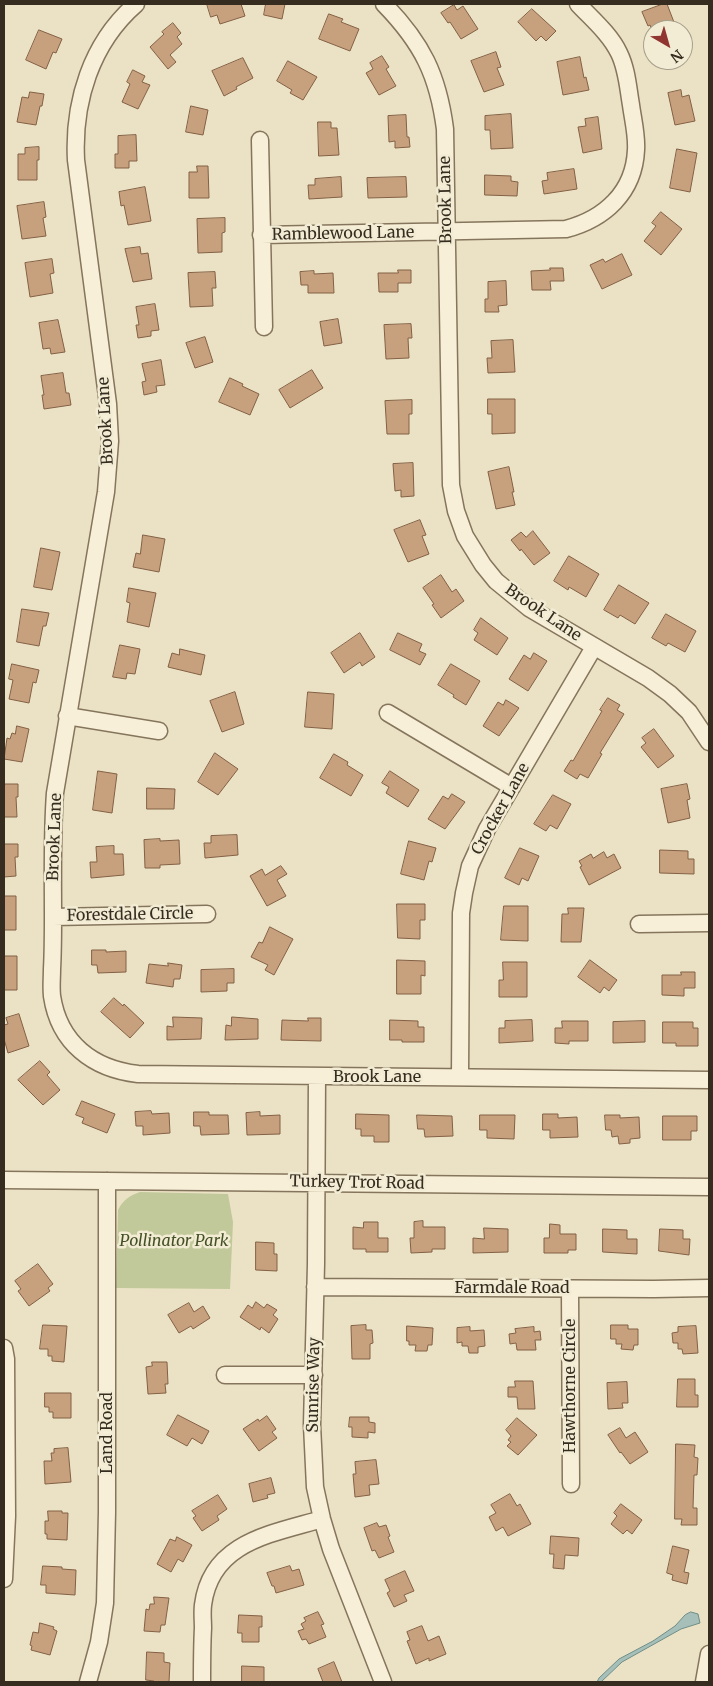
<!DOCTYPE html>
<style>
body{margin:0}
#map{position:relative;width:713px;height:1686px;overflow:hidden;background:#ebe2c5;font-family:Merriweather,serif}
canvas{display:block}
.frame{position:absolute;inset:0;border:5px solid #362c1f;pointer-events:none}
.north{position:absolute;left:643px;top:20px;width:50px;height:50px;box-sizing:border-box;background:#f3ecd4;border:1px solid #a79f8c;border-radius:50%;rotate:142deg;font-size:14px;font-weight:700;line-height:20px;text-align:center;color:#362c1f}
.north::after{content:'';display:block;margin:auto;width:18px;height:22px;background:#913530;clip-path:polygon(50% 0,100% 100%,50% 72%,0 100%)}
</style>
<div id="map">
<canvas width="713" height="1686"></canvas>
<div class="frame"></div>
<div class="north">N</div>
</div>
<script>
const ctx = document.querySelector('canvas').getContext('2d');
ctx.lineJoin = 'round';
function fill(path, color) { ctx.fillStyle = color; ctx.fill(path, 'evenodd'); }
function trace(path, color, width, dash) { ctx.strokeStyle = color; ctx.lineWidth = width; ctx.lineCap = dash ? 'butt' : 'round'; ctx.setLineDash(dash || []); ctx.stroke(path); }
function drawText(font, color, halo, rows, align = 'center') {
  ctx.font = font + ' Merriweather,serif'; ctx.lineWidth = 5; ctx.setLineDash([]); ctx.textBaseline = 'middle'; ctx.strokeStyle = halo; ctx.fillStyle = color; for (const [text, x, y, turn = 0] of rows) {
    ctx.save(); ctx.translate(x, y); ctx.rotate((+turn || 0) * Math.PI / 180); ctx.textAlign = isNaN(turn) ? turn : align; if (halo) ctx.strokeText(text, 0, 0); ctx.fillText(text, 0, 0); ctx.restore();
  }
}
const green = new Path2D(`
 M140,1192L228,1194L233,1222L230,1289L116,1288L118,1210C123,1200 129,1196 140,1192Z`);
const water = new Path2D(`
 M691,1612L698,1614L700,1623L681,1629L622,1662L601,1682H597L599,1678L619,1659L653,1641L675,1626L685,1615Z`);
const building = new Path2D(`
 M207,4H241L245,16L220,24L217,15L211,17Z
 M266,4H285L282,19L264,15Z
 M663,4H667L677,30H652L650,25L648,26L642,12Z
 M454,5L457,10L463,6L478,29L461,39L450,22L448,23L441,13Z
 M532,9L556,31L546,41L541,36L536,41L518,22Z
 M329,14L343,19L341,22L359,29L350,51L319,39Z
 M173,23L181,33L177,37L182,44L170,55L176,62L168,69L150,47L164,34L162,32Z
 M39,30L62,39L56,53L53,52L46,69L26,60Z
 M496,52L501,67L497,68L504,85L484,92L471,61Z
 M382,56L389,67L386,69L396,86L379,95L366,73L373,69L370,63Z
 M580,57L584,78L586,77L589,90L563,95L557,62Z
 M243,58L253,78L236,87L237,89L224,96L212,71Z
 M288,61L317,77L303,100L290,93L292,90L277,81Z
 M133,70L145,76L142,82L150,85L138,109L122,102L130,84L127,82Z
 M681,90L682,97L689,95L695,121L675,125L668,93Z
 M30,92L44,94L42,106H40L36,125L17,122L22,97L28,98Z
 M191,106L208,110L203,135L186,132Z
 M511,114L513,148L491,149L490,130H485V116Z
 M406,115L407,137H409L410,147L395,148V141L389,142L388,116Z
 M598,117L602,149L583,153L578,127L586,126L585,119Z
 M318,122H331V128H337L339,155L319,156Z
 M136,135L137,161H129V168H115V154H118V136Z
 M39,147V160H37V180H18V154H25V148Z
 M677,149L697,153L690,192L670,188Z
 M197,166H208L209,198H189V172H197Z
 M574,169L577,189L544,194L542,181L548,180L547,173Z
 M485,175L511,176V181L518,182L517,196L485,195Z
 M341,177L342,197L309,199L308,185H315V179Z
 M406,177L407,197L368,198L367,178Z
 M145,187L151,221L128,225L124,205L121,206L119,192Z
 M44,202L46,217L43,218L46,236L22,239L17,206Z
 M661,212L682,229L661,255L644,241L656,226L652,223Z
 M225,218V232L222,233V252L198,253L197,219Z
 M140,247L141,254L148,253L152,279L133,282L125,249Z
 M622,254L632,275L602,289L590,265L603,259L605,262Z
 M52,259L54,273L50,274L53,293L30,297L25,263Z
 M550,268H563L564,281H550L551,290H532L531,271L550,270Z
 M398,270H411V283H398V292H379L378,273H398Z
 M314,271V274L333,273L334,293H308V285H301L300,272Z
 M215,272L216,288H212L213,306L190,307L188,273Z
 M506,281L507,305L498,306L499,312H485V299H488V282Z
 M155,304L159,330L151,331V336L138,338L136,325H139L136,307Z
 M338,319L342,343L324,346L320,322Z
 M58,320L65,352L51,354L50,348L43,349L39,323Z
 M411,324L412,338H408L409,358L386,359L384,325Z
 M205,337L213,362L195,368L186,343Z
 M513,340L515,372L488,373L487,358H492L491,341Z
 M161,360L165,385L156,386L157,392L144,395L142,382L146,381L142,364Z
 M312,370L323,388L290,408L279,390Z
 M63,373L66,393H69L71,405L44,409L42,395H44L41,376Z
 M230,378L243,384L242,386L259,394L250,415L219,402Z
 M488,399H515V433L492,434V414H488Z
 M412,400V414H409V434H387L385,401Z
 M413,463L414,496L401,497V490L395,491L393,464Z
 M509,467L514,492H512L515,505L496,509L488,472Z
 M420,520L426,535L422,536L429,554L408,562L394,530Z
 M533,531L550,553L534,565L521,549L520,551L511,540L521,532L526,537Z
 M143,535L165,539L159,572L133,567L136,553L140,554Z
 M41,548L60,552L52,590L34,587Z
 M569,556L599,574L586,597L569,587L568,590L554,581Z
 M441,575L452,592L456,589L464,601L441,618L432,605L434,604L423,588Z
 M619,585L649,603L635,624L620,615L618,618L604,610Z
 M129,588L156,593L149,627L127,622L130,603L127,602Z
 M22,609L49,613L46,626H43L39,646L17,642Z
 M666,614L696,631L685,652L668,643L666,646L652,638Z
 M481,618L508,638L497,655L474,640L478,633L474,630Z
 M360,633L375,657L362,666L360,662L344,673L331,653Z
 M398,633L422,644L419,651L426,654L420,665L390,650Z
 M120,645L140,649L135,674L127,673L126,679L113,677Z
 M180,649L205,655L201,675L168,667L172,653L179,655Z
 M534,653L547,661L528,691L509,679L524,655L530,659Z
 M12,664L39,670L36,683L33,682L29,703L9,699L13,680L9,679Z
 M451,664L480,681L466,705L453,697L454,695L438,685Z
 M235,692L244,724L222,732L210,701Z
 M308,692L334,694L332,729L305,727Z
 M608,698L620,705L617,710L624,714L600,753L602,754L588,778L580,774L577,779L564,771L571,760L573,761L602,711L600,710Z
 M506,700L519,708L499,736L483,726L498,702L503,705Z
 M17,726L29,729L22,762L4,759L7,738L10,739L12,733L15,734Z
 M654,729L674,756L658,768L641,747L646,743L642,738Z
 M215,753L238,769L218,795L198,782Z
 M334,754L348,762L347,765L363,775L351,796L320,778Z
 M98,771L117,774L112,813L93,810Z
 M390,771L419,790L408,807L386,793L389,787L382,783Z
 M5,784H18V797H16L17,817H4Z
 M687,784L690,799L687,800L690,818L668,823L661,789Z
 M147,788L175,789L174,809H147Z
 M452,794L465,802L445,829L428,819L443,796L448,799Z
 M553,795L571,804L557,829L550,825L546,831L534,824Z
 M237,835L238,855L205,858L204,843H211V836Z
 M160,839V841L179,840L180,864L160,865V868H145L144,840Z
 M409,841L436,848L432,862L429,861L424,880L401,874Z
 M4,844H18V857H15L16,876L4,877Z
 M114,846V854H123L124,875L91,878L90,862H97L96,847Z
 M520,848L539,856L528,881L522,878L519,885L505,878Z
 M660,850L688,851V859H694V874L660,873Z
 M604,852L607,858L614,854L621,868L589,885L580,867L582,866L579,861L591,854L593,858Z
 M281,866L287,874L277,880L286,896L267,906L250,876L262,869L265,875Z
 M4,896H16V930H4Z
 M397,904H425V920H420V939L398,938Z
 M504,906H528V941L501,940Z
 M568,908H584L581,942H561L562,914H568Z
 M270,927L293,939L274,975L265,970L268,965L251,957L259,942L262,943Z
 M92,950H106V952L126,951V972L98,973L97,965H92Z
 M4,956H17V990H4Z
 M397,960L425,961V976L421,975V994H397Z
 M590,960L617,980L609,991L604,987L600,993L578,977Z
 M503,962H527V997H499V980H503Z
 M168,963L182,965L180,979H174L173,987L146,983L149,964L168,966Z
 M234,969V983H227V991L201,992V970Z
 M681,972H695V988H684V996L662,995V975H681Z
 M114,998L123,1006L124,1004L144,1023L130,1038L101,1012Z
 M19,1014L29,1046L8,1053L4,1039V1025L8,1024L6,1018Z
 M173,1017L202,1018L201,1039L167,1040V1026L173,1027Z
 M232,1017L258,1019V1039L225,1040L226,1025L231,1026Z
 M308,1018H321V1041L281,1040L282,1020L308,1021Z
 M390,1020L418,1021V1027H424V1042H402V1040H390Z
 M532,1020L533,1041L499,1043V1028H505V1021Z
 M562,1021H588V1041H569V1044L555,1043V1028H562Z
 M645,1021V1042L613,1043V1022Z
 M663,1022H693V1028H698V1046H676V1043H663Z
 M40,1061L50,1072L47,1075L60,1090L43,1105L18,1080Z
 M82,1101L115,1114L107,1133L82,1123L84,1118L76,1115Z
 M151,1111L152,1114L169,1113L170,1133L143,1135V1126H136L135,1112Z
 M194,1112H209V1115H228L229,1134L201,1135L200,1126H194Z
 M260,1112V1116L280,1115V1134L247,1135L246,1113Z
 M356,1114L389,1115V1142H374V1136H361V1129H356Z
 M543,1114H558V1118L577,1117L578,1137L550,1138V1130H543Z
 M417,1115L452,1116L453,1136L425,1137L424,1129H418Z
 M480,1115H515L514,1139L487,1138V1130H480Z
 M605,1115H620V1118L639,1117L640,1138L630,1139V1143L619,1144L618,1136L612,1137L611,1130H606Z
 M663,1116H697V1131H691V1140H663Z
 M423,1221V1227H445V1249H432V1252L411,1253L410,1238H414V1222Z
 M364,1222H378V1238H388V1252H366V1249H353V1227L363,1228Z
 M550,1224L560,1225V1234H576V1250H568V1253H544V1238H549Z
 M484,1228L508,1229V1252L473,1253V1238L484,1239Z
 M603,1229L627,1230V1239H637V1254L603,1252Z
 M660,1229L683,1230V1239H690L689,1255L659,1251Z
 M256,1242L274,1243V1254H277V1271L256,1270Z
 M38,1264L53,1284L48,1288L50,1291L29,1306L18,1291L21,1289L15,1281Z
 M256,1302L264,1308L267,1304L277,1310L273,1315L278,1319L269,1333L261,1327L260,1330L240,1317L248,1305L252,1308Z
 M189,1303L194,1312L203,1306L210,1318L193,1329L191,1326L179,1333L168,1315Z
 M43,1325L67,1326L64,1362L52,1361V1356H48V1349H40Z
 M366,1325V1330H372L373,1343L370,1344V1359H352L351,1326Z
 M611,1325H628V1329H638V1345H634L633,1350L621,1349L622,1344H616V1339H611Z
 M407,1326L433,1328L432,1345H428L427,1351H415L416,1345H409V1341H407Z
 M696,1326L698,1353L683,1354L682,1349H678V1343H673L672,1333L678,1332V1327Z
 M470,1327V1331L484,1330L485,1346L478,1347V1353H469L468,1346H462V1342L457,1343V1328Z
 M534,1327V1332L540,1331L541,1340H535L536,1350H517L516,1343L510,1344L509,1334L516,1333L515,1329Z
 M152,1362H167L168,1384H165L166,1393L148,1394L146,1367L152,1366Z
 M678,1379H695V1395H698V1407H677Z
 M515,1381H533L535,1409H518L517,1397H508V1387H515Z
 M627,1382L628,1403H622L623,1408L608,1409L607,1383Z
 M45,1393H71V1418H53V1412H49V1407H45Z
 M178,1415L209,1431L202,1444L192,1438L187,1446L167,1435Z
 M267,1416L276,1429L272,1432L277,1438L259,1451L243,1429L258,1419L259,1421Z
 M350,1417H369V1422L375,1423V1433L368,1432V1438L352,1437V1427H349Z
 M517,1418L537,1435L518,1455L507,1446L511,1442L508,1440L511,1436L506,1430Z
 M620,1428L626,1438L635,1432L648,1452L630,1464L621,1452L620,1453L608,1435Z
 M676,1444L695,1445L694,1457L698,1458L697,1475H694L693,1508H697V1525H681L682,1519H675Z
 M68,1448L71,1482L45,1484L44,1461H52L51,1453H54V1449Z
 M376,1460L379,1484L369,1485L370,1495L355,1497L353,1474H356L355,1462Z
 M271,1478L275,1493L267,1495L268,1498L253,1502L249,1484Z
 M510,1494L517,1506L520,1504L531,1524L508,1536L503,1527L496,1531L489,1517L496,1513L491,1505Z
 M218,1495L227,1509L217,1516L219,1520L202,1531L193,1518L196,1516L192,1511Z
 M621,1504L642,1520L632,1534L627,1530L623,1534L611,1524L617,1516L614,1513Z
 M48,1511H62V1513H68L67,1540L47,1539V1534H45V1521H48Z
 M377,1523L379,1527L386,1525L390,1536L388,1537L394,1552L379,1558L375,1550L372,1551L364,1528Z
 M551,1536L579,1538L578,1556L565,1555L564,1569L553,1568L554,1554H550Z
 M177,1537L192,1545L183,1562L178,1559L171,1572L157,1564L170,1539L175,1541Z
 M673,1546L689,1550L684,1572L689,1573L687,1584L672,1580L673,1575L667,1573Z
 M43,1566L62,1567V1569L76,1570L75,1595L46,1593V1585H41Z
 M290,1566L292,1571L299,1569L304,1585L276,1593L274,1586H272L267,1573Z
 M405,1571L414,1591L404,1595L407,1601L394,1607L387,1593L390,1591L385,1580Z
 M154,1597L169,1598L165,1625H161L160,1632L144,1631L146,1609L149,1610L150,1604H154Z
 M318,1612L324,1624L321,1625L326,1637L309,1644L306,1639L302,1640L298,1631L304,1629L301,1624L306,1621L304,1618Z
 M239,1615L262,1616V1627H259V1642H242V1633H238Z
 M40,1623L54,1627L53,1629L57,1631L50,1655L31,1650L32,1646L30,1645L33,1632L38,1633Z
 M422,1626L428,1641L439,1636L446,1654L429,1661V1658L416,1664L407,1641L410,1640L407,1632Z
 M147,1652L164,1653V1662L170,1663L169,1682H154V1681L146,1680Z
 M334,1662L342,1682H323L318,1669Z
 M242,1666L264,1667V1682H242Z`);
const minor = new Path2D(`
 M136,4C91,43 73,102 76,160L108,404L110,441L106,492L55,793C52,834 53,875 53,916C53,934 53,951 52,969C52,978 51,987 52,996C59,1043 93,1069 138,1074L709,1080
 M384,4C422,43 438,75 445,129L451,485L456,511L465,536L483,565L496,581L529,608L648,678L670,694L689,712L709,742
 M260,140L264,327
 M261,235L566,229C604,219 634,193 636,150C637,135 633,120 631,105C628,88 627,69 619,53C610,34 592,19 578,4
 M388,713L512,787
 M67,716L159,731
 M53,917L207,914
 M639,924L709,923
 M317,1077L316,1264L312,1425L315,1487L322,1519L331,1549L383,1682
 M460,1077L461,913L464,893L470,866L487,829L594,647
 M4,1180L709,1187
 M315,1287L654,1289L709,1288
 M570,1289L571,1484
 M4,1348L6,1359L7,1516L4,1579
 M225,1375H314
 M88,1682L99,1642L105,1603L107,1512V1181
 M202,1682C202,1664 202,1646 203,1628C203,1621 202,1613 203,1605C211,1542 271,1534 322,1519
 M704,1682L709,1654`);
const streetNames = [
 ["Brook Lane",446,200,-91],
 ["Ramblewood Lane",343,234,-1],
 ["Brook Lane",106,421,-93],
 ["Brook Lane",543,613,34],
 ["Crocker Lane",501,809,-61],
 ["Brook Lane",55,837,-88],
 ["Forestdale Circle",130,915,-1],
 ["Brook Lane",377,1077],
 ["Turkey Trot Road",357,1183,1],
 ["Farmdale Road",512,1288],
 ["Sunrise Way",314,1385,-89],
 ["Hawthorne Circle",570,1386,-90],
 ["Land Road",107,1433,-90]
];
const parkNames = [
 ["Pollinator Park",174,1241]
];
fill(green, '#c1c99a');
fill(water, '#a7bfb9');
trace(water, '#6e8d87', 1);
fill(building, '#c7a07e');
trace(building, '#836044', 1);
trace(minor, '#85755c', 19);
trace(minor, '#f7efd8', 16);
drawText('16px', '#362c1f', '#f3ecd4', streetNames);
drawText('italic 16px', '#445127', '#f3ecd4', parkNames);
</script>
